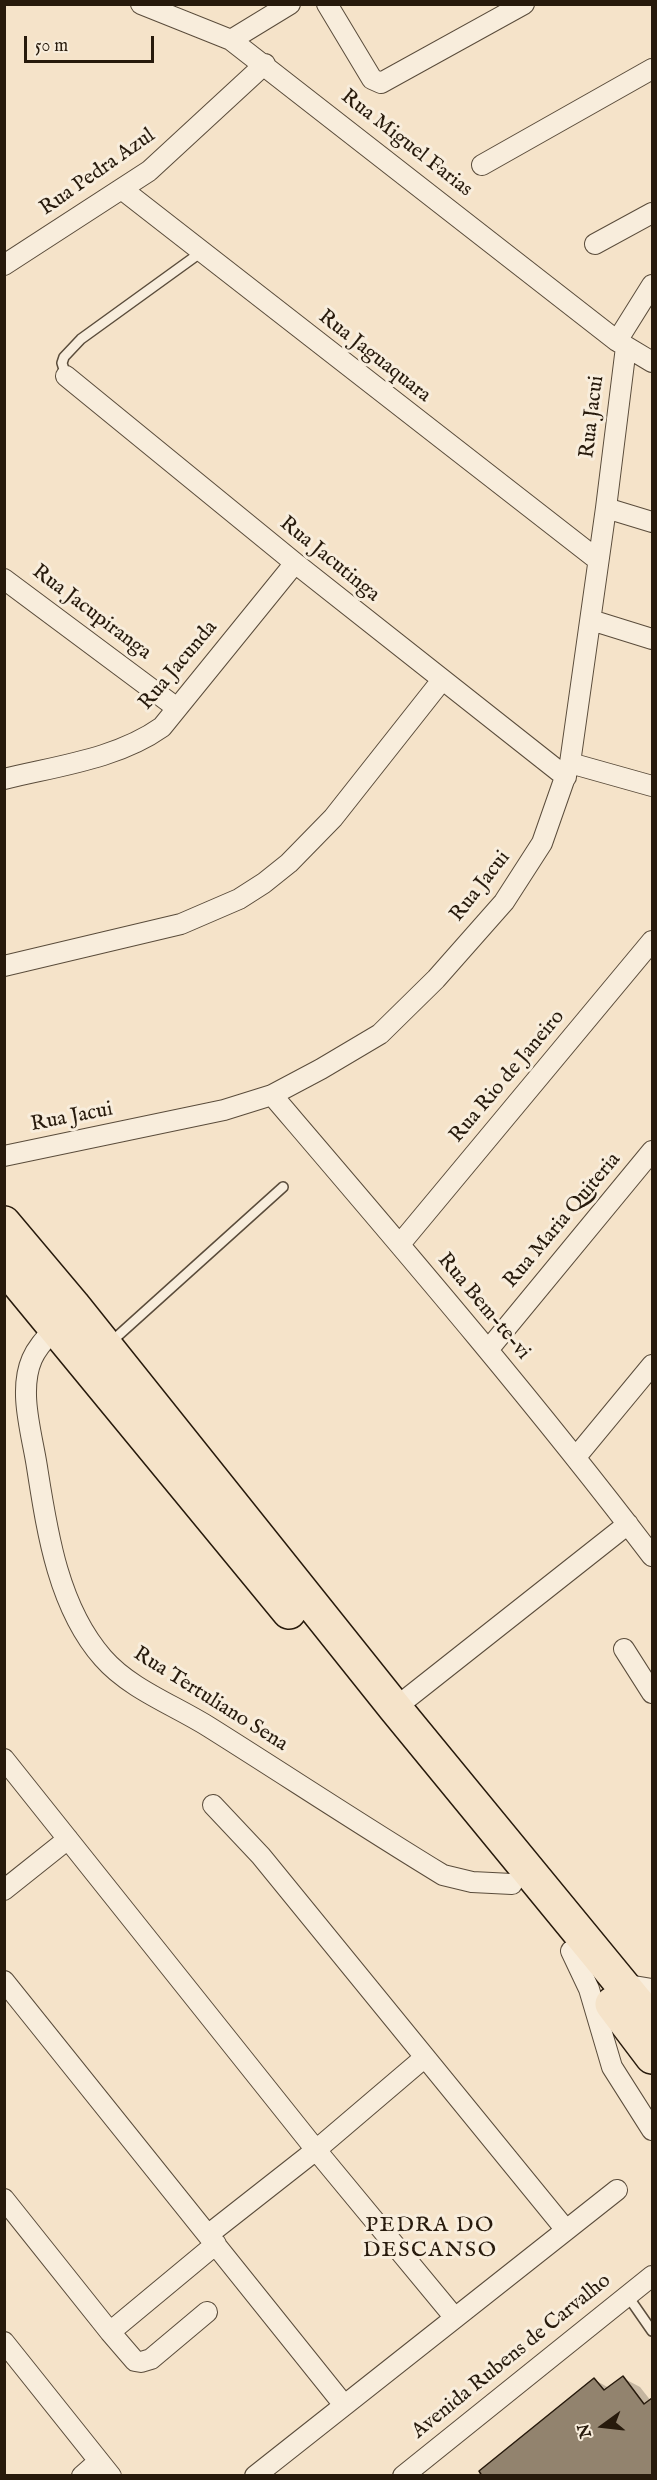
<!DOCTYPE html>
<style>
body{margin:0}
#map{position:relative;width:657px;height:2480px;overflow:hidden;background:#f5e3c9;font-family:"IM FELL English",serif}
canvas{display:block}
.frame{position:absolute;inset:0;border:6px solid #271a0c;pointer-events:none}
.north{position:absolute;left:573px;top:2396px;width:60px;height:60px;-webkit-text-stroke:4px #f8eddc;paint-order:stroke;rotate:255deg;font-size:16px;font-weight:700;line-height:24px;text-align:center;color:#271a0c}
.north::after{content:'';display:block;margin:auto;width:21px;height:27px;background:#271a0c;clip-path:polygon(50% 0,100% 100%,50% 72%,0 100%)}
.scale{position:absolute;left:24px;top:36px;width:130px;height:27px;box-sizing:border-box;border:3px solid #271a0c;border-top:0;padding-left:8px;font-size:18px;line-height:21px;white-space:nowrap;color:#271a0c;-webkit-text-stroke:4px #f8eddc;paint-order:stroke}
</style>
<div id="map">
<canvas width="657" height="2480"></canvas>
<div class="frame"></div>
<div class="north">N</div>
<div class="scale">50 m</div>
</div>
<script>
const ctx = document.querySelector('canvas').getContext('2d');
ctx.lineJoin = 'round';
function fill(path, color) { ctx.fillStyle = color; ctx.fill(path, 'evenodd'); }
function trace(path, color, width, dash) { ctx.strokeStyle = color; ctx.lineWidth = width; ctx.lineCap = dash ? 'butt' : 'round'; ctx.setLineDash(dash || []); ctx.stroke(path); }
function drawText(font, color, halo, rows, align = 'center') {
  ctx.font = font + ' "IM FELL English",serif'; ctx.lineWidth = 6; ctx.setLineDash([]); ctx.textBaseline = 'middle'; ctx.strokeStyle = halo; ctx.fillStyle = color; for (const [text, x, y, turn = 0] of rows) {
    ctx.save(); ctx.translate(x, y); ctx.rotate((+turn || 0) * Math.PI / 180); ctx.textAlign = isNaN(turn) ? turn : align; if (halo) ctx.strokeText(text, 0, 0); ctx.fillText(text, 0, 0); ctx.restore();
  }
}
const shadow = new Path2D(`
 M623,2378L640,2387L651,2401L652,2400V2476H484L595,2380L609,2388Z`);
const building = new Path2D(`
 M623,2376L644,2404L652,2398V2476H482L479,2471L594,2378L604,2390Z`);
const lane = new Path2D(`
 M66,376L62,363L64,357L81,339L200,253
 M111,1342L283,1187
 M627,2295L652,2331`);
const street = new Path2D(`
 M141,4L231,40L617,341L652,362
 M327,4L372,79L381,83L524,4
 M231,40L290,4
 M482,165L652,69
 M123,190L598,560
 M595,244L652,213
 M4,265L149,171L265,64
 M617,341L652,285
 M66,376L295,563L566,777
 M606,508L652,522
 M4,579L177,708
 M591,620L652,639
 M570,763L652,786
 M4,779C57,766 117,759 162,727L295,563
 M4,966L181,924L239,899L264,883L289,863L333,818L442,680
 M272,1095C401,1246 531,1397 652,1556
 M4,1156L224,1110L272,1095L321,1069L380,1034L436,979L504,902L542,843L570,763L606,508L626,347
 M400,1244L652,941
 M56,1327C47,1337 37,1347 32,1359C18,1391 32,1434 37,1467C47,1531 58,1607 103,1658C130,1689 174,1705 209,1727C287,1776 364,1827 443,1875L472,1882L512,1884
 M488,1350L652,1151
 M576,1457L652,1365
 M624,1649L652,1693
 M395,1708L628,1524
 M4,1759L316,2150L455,2318
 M213,1805L261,1856L566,2230
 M4,1890L68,1839
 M571,1951L589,1989L612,2067L652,2130
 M4,1981L344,2405
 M622,1984L652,1989
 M4,2199L110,2332
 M209,2234L316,2150L424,2058
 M207,2312L151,2359L141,2362L135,2361L110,2332L216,2244
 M4,2342L111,2476
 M82,2476L99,2461
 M255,2476L617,2190
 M403,2476L652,2276`);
const highway = new Path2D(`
 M4,1223L73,1305L395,1708L652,2021
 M4,1266L289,1612
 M612,2004L652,2057`);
const streetNames = [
 ["Rua Miguel Farias",406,144,38],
 ["Rua Pedra Azul",98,173,-35],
 ["Rua Jaguaquara",374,357,38],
 ["Rua Jacui",593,417,-83],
 ["Rua Jacutinga",329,560,39],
 ["Rua Jacupiranga",91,613,37],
 ["Rua Jacunda",179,666,-50],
 ["Rua Jacui",481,887,-52],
 ["Rua Rio de Janeiro",508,1077,-50],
 ["Rua Jacui",72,1118,-11],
 ["Rua Maria Quiteria",563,1221,-50],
 ["Rua Bem-te-vi",483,1307,50],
 ["Rua Tertuliano Sena",210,1700,32],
 ["Avenida Rubens de Carvalho",512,2357,-39]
];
const neighbourhoodNames = [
 ["PEDRA DO",430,2226],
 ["DESCANSO",430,2251]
];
fill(shadow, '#0003');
fill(building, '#92836e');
trace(building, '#271a0c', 1.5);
trace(lane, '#5a4c3b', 12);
trace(street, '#5a4c3b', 22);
trace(highway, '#271a0c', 36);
trace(lane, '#f8eddc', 9);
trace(street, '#f8eddc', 20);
trace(highway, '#f5e3c9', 33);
drawText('21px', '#271a0c', '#f8eddc', streetNames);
ctx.letterSpacing = '1.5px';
drawText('22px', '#271a0c', '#f8eddc', neighbourhoodNames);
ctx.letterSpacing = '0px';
</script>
